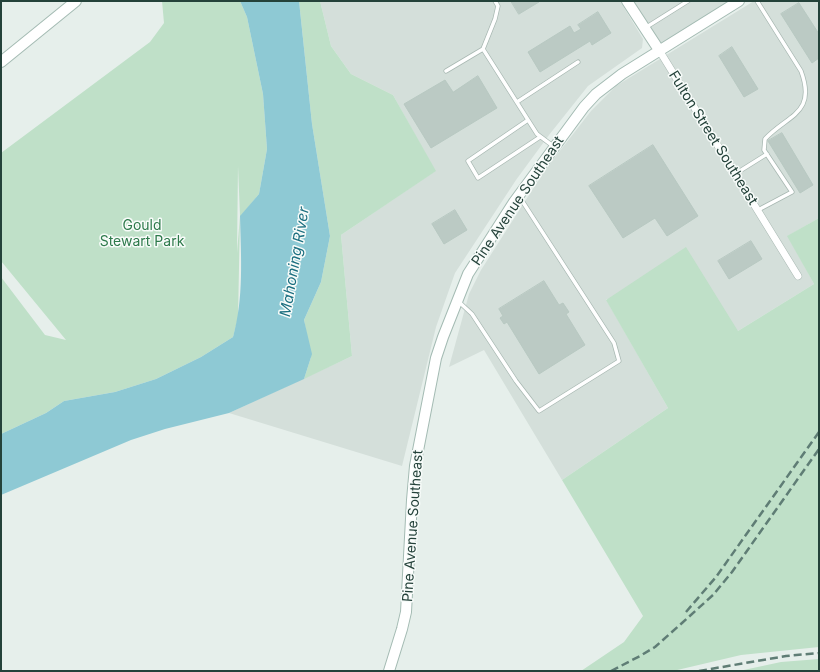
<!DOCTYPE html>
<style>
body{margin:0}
#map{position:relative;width:820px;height:672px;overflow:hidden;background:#e6efeb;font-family:Inter,sans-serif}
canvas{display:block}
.frame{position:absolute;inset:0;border:2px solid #24423a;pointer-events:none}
</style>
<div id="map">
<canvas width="820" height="672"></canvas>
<div class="frame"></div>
</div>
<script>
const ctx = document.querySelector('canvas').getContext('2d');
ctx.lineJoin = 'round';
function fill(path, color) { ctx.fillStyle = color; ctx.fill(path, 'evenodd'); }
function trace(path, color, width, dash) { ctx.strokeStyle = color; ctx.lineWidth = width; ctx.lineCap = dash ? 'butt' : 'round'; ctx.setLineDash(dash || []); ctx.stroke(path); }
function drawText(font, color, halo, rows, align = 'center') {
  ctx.font = font + ' Inter,sans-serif'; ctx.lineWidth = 3; ctx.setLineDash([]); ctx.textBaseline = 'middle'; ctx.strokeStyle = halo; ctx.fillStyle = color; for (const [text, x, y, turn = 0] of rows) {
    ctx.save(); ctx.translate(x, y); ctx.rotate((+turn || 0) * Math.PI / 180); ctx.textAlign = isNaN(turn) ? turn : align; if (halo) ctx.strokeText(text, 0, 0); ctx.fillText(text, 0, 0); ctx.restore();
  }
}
const built = new Path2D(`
 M320,1H620L643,39L642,48L588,86L549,135L516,180L455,273L436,327L402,466L229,413L352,356L341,235L435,171L393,95L351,74L331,46Z
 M629,1H739L659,50Z
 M754,1H819V218L788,236L814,284L738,331L606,299L668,408L562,480L484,350L449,367L469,294L481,270L545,170L591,111L616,86Z`);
const green = new Path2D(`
 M162,1H240L247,17L263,94L267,149L259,194L240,217L238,318L233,337L201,357L156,379L115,392L64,401L46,413L1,434V277L45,335L66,340L1,261V153L150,42L164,23ZM238,166L240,216L237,253Z
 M299,1H320L331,46L351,74L393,95L436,171L341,235L352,356L304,379L311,357L304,320L321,282L330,236L312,124Z
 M819,218V647L741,655L673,671H581L624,642L643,616L562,480L668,408L606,300L686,247L738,331L814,284L787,236Z
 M819,659V671H739L781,662Z`);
const water = new Path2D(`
 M240,1H299L312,124L330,236L321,282L304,320L312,354L304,379L229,413L165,429L131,440L1,495V434L46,413L64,401L115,392L156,379L201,357L233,337C244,298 241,257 240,216L259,194L267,149L263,94L247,17Z`);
const building = new Path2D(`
 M511,1H539V2L519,14Z
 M799,3L819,34V58L812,63L781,14Z
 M598,12L611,33L592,45L590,41L540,72L528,52L570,26L574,33L581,29L578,25Z
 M732,47L758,89L744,97L719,56Z
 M478,76L497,108L431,148L404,104L445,80L453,92Z
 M782,133L813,185L800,193L768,141Z
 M653,145L698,216L667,236L655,218L623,238L589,186Z
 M455,210L467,230L444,244L432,224Z
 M751,241L762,259L729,279L718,261Z
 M544,281L559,305L563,303L569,312L566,314L585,345L539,374L507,322L504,324L500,318L503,316L499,309Z`);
const lane = new Path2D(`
 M495,1L498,6L495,19L483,49L537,134L553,146
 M757,1L801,71C817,114 787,115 765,139L764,150L792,192L758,210
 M645,28L688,1
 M446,71L483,49
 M517,102L578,62
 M528,120L468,161L478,178L540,137
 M735,174L767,154
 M458,301L472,314L516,381L539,411L619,361L614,343L519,196`);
const street = new Path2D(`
 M659,50L798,276`);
const secondary = new Path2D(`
 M627,1L659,50
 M1,62L76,1
 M389,671L402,629L406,612L412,500L415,466L436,358L443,337L468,274L514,202L584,107L596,94L622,74L739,1`);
const rail = new Path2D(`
 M686,612L716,577L819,432
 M611,671L640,656L655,647L682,623L713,595L732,572L819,449
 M699,671L786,656L819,653`);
const streetNames = [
 ["Fulton Street Southeast",713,138,58],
 ["Pine Avenue Southeast",518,201,-56],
 ["Pine Avenue Southeast",413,526,-86]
];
const parkNames = [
 ["Gould",142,226],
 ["Stewart Park",142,242]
];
const waterNames = [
 ["Mahoning River",295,262,-80]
];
fill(built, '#d4dfda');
fill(green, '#bfe0c8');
fill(water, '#8ec9d4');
fill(building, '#bbcac4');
trace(building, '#b8c9c2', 1);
trace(lane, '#a8b8b2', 5);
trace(street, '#a8b8b2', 8);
trace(secondary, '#a4bbb3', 12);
trace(lane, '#fff', 3.5);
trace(street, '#fff', 7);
trace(secondary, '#fff', 10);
trace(rail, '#5f7d75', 2.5, [8, 4]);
drawText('14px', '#24423a', '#f7fbf9', streetNames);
drawText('14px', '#2d7a4b', '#f7fbf9', parkNames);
drawText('italic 15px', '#1c6f80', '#f7fbf9', waterNames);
</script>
